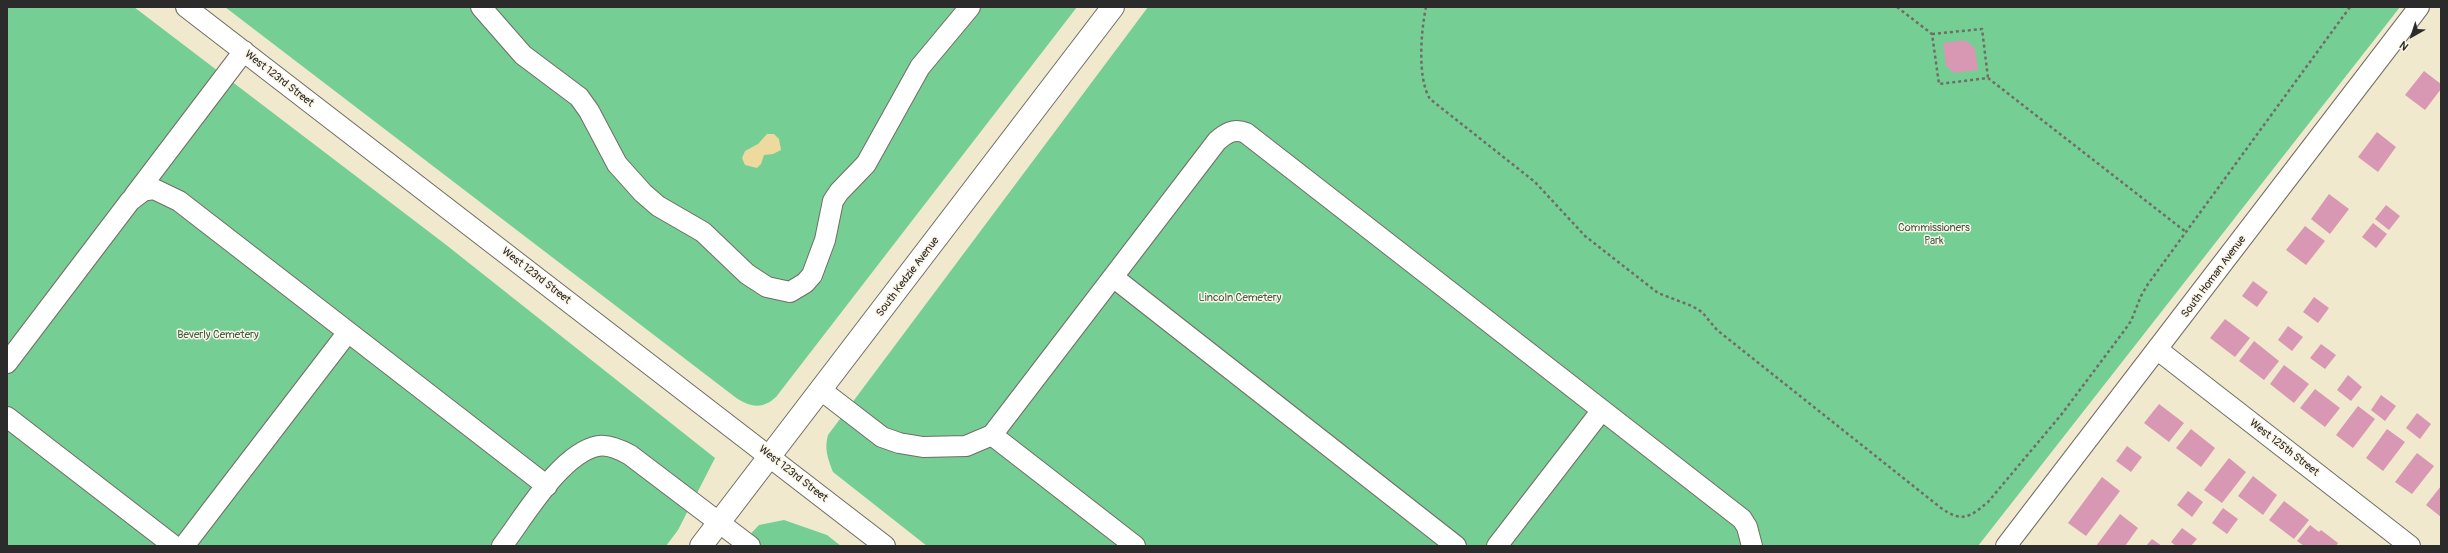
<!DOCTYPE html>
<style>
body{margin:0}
#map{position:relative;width:2448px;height:553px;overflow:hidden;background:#f0e9cd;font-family:Pangolin,sans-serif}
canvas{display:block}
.frame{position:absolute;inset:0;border:8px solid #2b2b2b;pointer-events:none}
.north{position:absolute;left:2392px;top:16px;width:40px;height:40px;-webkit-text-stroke:3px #fcf5e5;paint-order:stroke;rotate:219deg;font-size:11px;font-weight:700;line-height:16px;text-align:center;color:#2b2b2b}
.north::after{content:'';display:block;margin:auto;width:14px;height:18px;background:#2b2b2b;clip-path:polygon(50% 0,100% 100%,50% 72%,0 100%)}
</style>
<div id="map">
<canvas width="2448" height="553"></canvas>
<div class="frame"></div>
<div class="north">N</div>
</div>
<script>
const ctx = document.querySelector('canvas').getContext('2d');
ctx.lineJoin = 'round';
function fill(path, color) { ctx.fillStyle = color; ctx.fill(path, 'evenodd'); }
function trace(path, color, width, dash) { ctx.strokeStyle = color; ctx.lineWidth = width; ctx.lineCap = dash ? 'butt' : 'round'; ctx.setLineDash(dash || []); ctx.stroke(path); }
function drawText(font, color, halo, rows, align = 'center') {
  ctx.font = font + ' Pangolin,sans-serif'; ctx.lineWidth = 3; ctx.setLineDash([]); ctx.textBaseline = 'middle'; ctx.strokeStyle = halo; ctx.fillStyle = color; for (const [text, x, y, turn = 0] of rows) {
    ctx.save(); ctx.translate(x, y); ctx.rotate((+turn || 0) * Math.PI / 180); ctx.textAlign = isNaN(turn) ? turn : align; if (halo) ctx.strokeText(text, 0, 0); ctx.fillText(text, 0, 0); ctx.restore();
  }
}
const green = new Path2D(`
 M7,7H134L445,244L715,458L678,530L666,546H7Z
 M225,7H1077L776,397C762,410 749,407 735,397Z
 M1148,7H2400L1978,546H927L833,472C828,459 824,449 828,435Z
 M784,520L827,535L841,546H739L759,525Z`);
const sand = new Path2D(`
 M767,134H774L779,139L781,150L773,154L764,155L761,164L757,168L745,165L742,158L745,151L758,144Z`);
const building = new Path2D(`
 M1965,40L1975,48L1978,70L1954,73L1946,66L1943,43Z
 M2424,71L2441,84V89L2425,110L2405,95Z
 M2377,132L2396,147L2378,172L2358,157Z
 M2329,194L2349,209L2330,234L2311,219Z
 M2386,205L2400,216L2389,230L2375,219Z
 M2373,223L2387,234L2376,248L2362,237Z
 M2305,226L2325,241L2306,265L2286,250Z
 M2253,281L2268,292L2257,307L2242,296Z
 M2314,297L2329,308L2318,323L2303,312Z
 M2225,319L2250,338L2235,357L2210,338Z
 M2288,326L2303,337L2292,351L2278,340Z
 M2254,341L2279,361L2264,380L2239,361Z
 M2321,344L2336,355L2325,369L2310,358Z
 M2284,365L2309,384L2294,403L2270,384Z
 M2348,375L2362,387L2351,401L2337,390Z
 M2315,389L2340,408L2325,427L2300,408Z
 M2381,395L2396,406L2385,421L2371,410Z
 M2159,404L2184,423L2169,442L2144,423Z
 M2358,406L2375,419L2353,448L2336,435Z
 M2417,413L2431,424L2420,439L2406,428Z
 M2191,429L2215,448L2201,467L2176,448Z
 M2387,429L2405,442L2383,471L2366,458Z
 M2127,446L2142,457L2131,472L2116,461Z
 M2417,453L2434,466L2412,494L2395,482Z
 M2229,458L2246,472L2222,503L2204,490Z
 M2253,476L2277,495L2263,515L2238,496Z
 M2102,477L2120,491L2086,536L2068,523Z
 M2441,486V517L2426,505Z
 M2188,491L2203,502L2192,517L2177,505Z
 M2284,501L2309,520L2294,539L2269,520Z
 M2223,508L2238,519L2227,534L2212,523Z
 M2120,514L2138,528L2125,546H2096Z
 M2310,525L2319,532L2321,530L2338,543L2336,546H2304L2297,541Z
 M2182,528L2197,539L2191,546H2176L2171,542Z
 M2152,539L2162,546H2146Z`);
const path = new Path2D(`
 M1426,7C1421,31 1417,78 1430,99L1535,182L1585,236L1658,293L1692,306L1702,312L1717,330L1941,508C1962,523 1970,517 1988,502L2061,415L2124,331L2131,321L2141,296L2148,284L2350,7
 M1897,7L1932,34L1939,84L1988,78L2186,232
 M1932,34L1982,29L1988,78`);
const minor = new Path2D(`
 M186,7L885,546
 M481,7L523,55L579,97L589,111L617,164L643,193L658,206L703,232L747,274L767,287L790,292L805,283L812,275L825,240L833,201L839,192L866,164L920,67L970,7
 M134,196L244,51
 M1113,277L1456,546
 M2158,350L2410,546
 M7,363L130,201L143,191L154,189L179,201L547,486
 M821,390L882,437L899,443L923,447L966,446L992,435L1217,141C1226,133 1234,128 1246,133L1742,519L1747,527L1752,546
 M7,417L174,546
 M992,435L1135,546
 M184,546L348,332
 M502,546C524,517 561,453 598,446C609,444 621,450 630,455L750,546
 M1497,546L1602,410
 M2006,546L2419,7`);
const major = new Path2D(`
 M701,546L1113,7`);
const streetNames = [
 ["West 123rd Street",279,79,38],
 ["West 123rd Street",536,276,38],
 ["South Kedzie Avenue",908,277,-53],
 ["South Homan Avenue",2214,277,-53],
 ["West 125th Street",2284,448,38],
 ["West 123rd Street",793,474,38]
];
const parkNames = [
 ["Commissioners",1934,228],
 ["Park",1934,241],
 ["Lincoln Cemetery",1240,298],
 ["Beverly Cemetery",218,335]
];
fill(green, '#75ce94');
fill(sand, '#eeda9e');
fill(building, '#d898b4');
trace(minor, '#706e64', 22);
trace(major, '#706e64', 24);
trace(path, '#706e64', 2.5, [3, 3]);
trace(minor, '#fff', 20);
trace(major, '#fff', 22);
drawText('11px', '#2b2b2b', '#fcf5e5', streetNames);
drawText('11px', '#415c4a', '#fcf5e5', parkNames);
</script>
